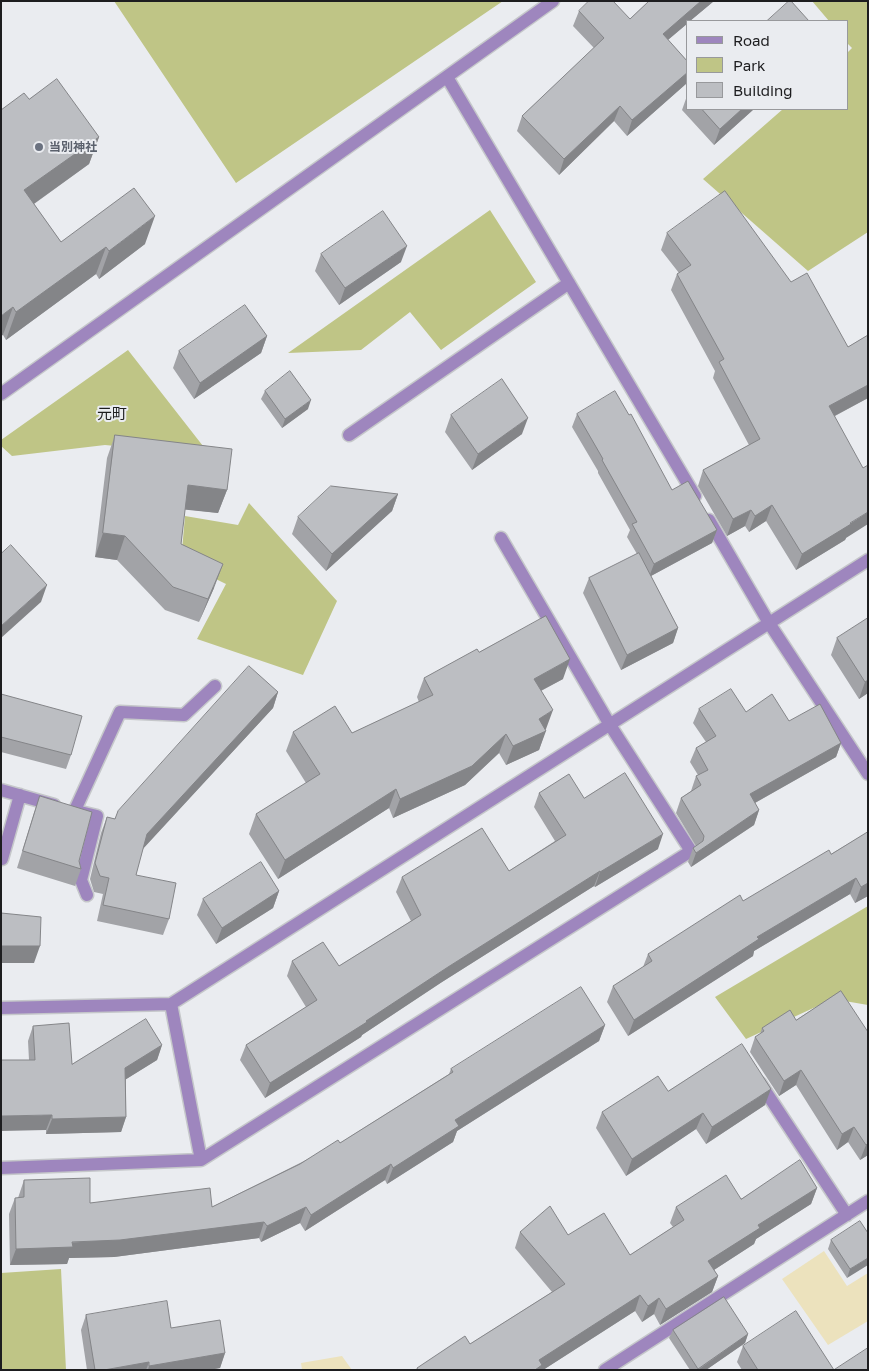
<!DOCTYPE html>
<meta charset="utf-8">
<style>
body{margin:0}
#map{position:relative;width:869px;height:1371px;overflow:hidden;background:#eaecf0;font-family:"Golos Text",sans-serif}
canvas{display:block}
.frame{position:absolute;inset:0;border:2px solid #1d1d1f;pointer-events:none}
.legend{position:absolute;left:686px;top:20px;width:162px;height:90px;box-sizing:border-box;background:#eaecf0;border:1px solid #98999c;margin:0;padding:6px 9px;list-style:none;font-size:15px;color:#1d1d1f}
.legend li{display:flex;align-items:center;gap:10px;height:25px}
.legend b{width:25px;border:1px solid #98999c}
</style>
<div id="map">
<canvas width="869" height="1371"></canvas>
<div class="frame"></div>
<ul class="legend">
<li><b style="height:6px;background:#9e86be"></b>Road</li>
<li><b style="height:14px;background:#bfc586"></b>Park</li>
<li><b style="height:14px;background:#bcbec2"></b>Building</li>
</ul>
</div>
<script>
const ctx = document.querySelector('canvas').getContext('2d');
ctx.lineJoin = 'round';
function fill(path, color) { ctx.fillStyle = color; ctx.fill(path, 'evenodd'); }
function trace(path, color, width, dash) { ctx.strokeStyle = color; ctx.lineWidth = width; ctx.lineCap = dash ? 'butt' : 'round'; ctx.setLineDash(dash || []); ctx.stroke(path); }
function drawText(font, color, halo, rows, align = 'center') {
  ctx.font = font + ' "Golos Text","Noto Sans JP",sans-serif'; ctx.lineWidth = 4; ctx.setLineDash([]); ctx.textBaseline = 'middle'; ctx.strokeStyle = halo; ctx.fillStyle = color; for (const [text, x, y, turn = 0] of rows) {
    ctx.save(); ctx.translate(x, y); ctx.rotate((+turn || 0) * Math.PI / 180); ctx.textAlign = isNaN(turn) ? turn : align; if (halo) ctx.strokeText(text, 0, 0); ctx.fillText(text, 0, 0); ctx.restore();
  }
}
const green = new Path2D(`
 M114,1H503L236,183Z
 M812,1H868V232L808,271L703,179L783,109H848V52L852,48L848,44V21H829Z
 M490,210L536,282L441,350L410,312L361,350L288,353Z
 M128,350L210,455L105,445L12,456L1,446V440Z
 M249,503L337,601L303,675L197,639L226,584L181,562L185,516L238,525Z
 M868,906V1005L833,999L746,1039L715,997Z
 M61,1269L66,1370H1V1273Z`);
const sand = new Path2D(`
 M824,1251L847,1286L868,1273V1321L828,1345L782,1279Z
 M342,1356L352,1370H302L301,1363Z`);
const minor = new Path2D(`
 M447,77L695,496
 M1,394L553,1
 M349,435L569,283
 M709,520L769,623L868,774
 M1,790L54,805
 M75,810L120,712L184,715L215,686
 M76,811L97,816L81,880L87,895
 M2,859L20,795
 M171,1004L201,1160
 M1,1008L171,1004L868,560
 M760,1083L847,1215
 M1,1168L201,1160L691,851L610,725L501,538
 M605,1370L868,1201`);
const wall = new Path2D(`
 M649,1H714L690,21H688V23L668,40L688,62L687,83L627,136L614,121L559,175L517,131L522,116L594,48L573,26L579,11L630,19Z
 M688,93V109H754L714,145L682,110Z
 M29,99L99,137L89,164L34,204L61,242L145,244L99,279L96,274L6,340L3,335Z
 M667,233L791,282L848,347L868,335V398L835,416L846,538L845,540L796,570L766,521L749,532L745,526L727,536L698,486L703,470L749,445L713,378L715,371L671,290L677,274L679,273L661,250Z
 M321,254L401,262L339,305L315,271Z
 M267,336L261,353L194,399L173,368L179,351Z
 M265,391L308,409L282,428L261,399Z
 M577,414L672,490L717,530L712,543L651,576L678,628L673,643L621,670L583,593L589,578L637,554L627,537L630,530L598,473V471L572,427Z
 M451,415L522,434L472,470L445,432Z
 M115,435L227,490L218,513L185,509L181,544L214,588L199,622L165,610L117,560L95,557L107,458Z
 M398,494L392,511L326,571L292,534L298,517Z
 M868,618V693L859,699L831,655L837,638Z
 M479,652L563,679L541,691L546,729L539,750L506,765L499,753L465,785L393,818L389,808L278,879L249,834L256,814L306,783L286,751L293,732L352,733L419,702L417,697L424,678Z
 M278,692L273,708L143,848L136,875L169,919L163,935L97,921L103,894L94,892L90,879L101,833L107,817L115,819L118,811Z
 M1,694L71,755L66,769L1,752Z
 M699,709L746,712L789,721L841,743L836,757L755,803L759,810L754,825L691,867L688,862L693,848L696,846L676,813L681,798L691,791L696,776L698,775L690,762L696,748L706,742L693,723Z
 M539,793L584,798L658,849L595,887L594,886L442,982L362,1035L361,1037L265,1098L240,1060L246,1045L306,1007L287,976L292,961L339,966L411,921L396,892L402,877L509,871L555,841L534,807Z
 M40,796L79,861L81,869L75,886L17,868L34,813Z
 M868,832V896L855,903L850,894L754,951L753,956L628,1036L607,1002L613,986L643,967L648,954L743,901L831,854Z
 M279,891L273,908L216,944L197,915L203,899Z
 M841,991L868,1155L860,1160L848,1142L837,1150L796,1085L779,1096L750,1052L755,1037L760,1034L762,1028L796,1020Z
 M605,1025L599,1041L457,1131L453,1142L387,1184L385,1180L305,1231L300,1223L261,1242L259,1238L114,1257L69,1258L67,1264L10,1265L9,1214L15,1198H18L24,1180L90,1203L212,1207L340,1143L449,1074L451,1069Z
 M33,1026L72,1064L162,1045L157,1060L126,1079V1117L121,1132L46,1134V1130L29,1060L28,1041Z
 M668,1091L765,1105L706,1144L696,1129L626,1176L596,1128L602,1112Z
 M817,1188L811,1204L756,1239L754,1244L714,1270L718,1276L712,1292L660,1325L654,1314L642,1322L635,1311L543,1370H416L417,1368L470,1344L552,1292L515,1248L520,1232L568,1235L630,1255L673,1227L670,1223L676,1207Z
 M868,1233L847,1278L828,1249L831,1240Z
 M86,1315L171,1328L225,1353L220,1368L209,1370H87L81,1330Z
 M673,1330L748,1334L745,1343L706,1370H690L669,1338Z
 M743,1346L834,1370H742L737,1362Z`);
const shadedWall = new Path2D(`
 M701,1H714L690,21H688V23L657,49L663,34Z
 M688,72L687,83L627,136L632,120Z
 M620,106L614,121L559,175L564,159Z
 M742,109H754L714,145L720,129Z
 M99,137L89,164L14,218L24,190Z
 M155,216L145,244L99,279L109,251Z
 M407,246L401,262L339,305L345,288Z
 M106,247L96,274L6,340L16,312Z
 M13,307L3,335L1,336V316Z
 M267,336L261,353L194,399L200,383Z
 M868,385V398L823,422L829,406Z
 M311,400L308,409L282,428L285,419Z
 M528,418L522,434L472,470L478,454Z
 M188,485L227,490L218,513L179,509Z
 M398,494L392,511L326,571L332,554Z
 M772,505L766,521L749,532L755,516Z
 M751,510L745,526L727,536L733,519Z
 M868,512V524L846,538L845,540L796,570L802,554Z
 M717,530L712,543L649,577L654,564Z
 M103,533L125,536L117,560L95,557Z
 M223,564L214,588L199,622L208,599Z
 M47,585L41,602L1,638V626Z
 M678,628L673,643L621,670L627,655Z
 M570,659L563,679L527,698L534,679Z
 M868,680V693L859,699L865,682Z
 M278,692L273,708L142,850L147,834Z
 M553,710L546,729L534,736L546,731L539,750L506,765L513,746L539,719Z
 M506,734L499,753L465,785L393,818L400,799Z
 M841,743L836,757L744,809L750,794Z
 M396,789L389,808L278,879L285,860Z
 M759,810L754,825L691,867L696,853Z
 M663,834L658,849L595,887L600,872Z
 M600,871L594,886L442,982L362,1035L361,1037L265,1098L270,1083L448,967Z
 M856,878L850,894L754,951L753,956L628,1036L634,1020L757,937Z
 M868,883V896L855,903L861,887Z
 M279,891L273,908L216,944L222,928Z
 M1,946H40L34,963H1Z
 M605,1025L599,1041L457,1131L453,1142L387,1184L393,1168L455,1120Z
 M162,1045L157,1060L120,1083L125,1068Z
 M801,1070L796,1085L779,1096L784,1081Z
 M771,1089L765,1105L706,1144L712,1127Z
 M703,1113L696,1129L626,1176L632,1159Z
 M52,1115L46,1130L1,1131V1116Z
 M126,1117L121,1132L46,1134L52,1119Z
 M854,1127L848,1142L837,1150L842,1134Z
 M868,1143V1155L860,1160L866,1145Z
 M391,1164L385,1180L305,1231L311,1215Z
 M817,1188L811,1204L756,1239L754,1244L703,1277L708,1261L758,1225Z
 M306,1207L300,1223L261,1242L267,1226Z
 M264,1222L259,1238L114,1257L69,1258L67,1264L10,1265L16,1249Z
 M868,1258V1265L847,1278L850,1269Z
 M718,1276L712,1292L660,1325L666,1309Z
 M640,1295L635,1311L543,1370H535L539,1360Z
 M659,1298L654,1314L642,1322L648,1306Z
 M748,1334L745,1343L706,1370H698Z
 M225,1353L220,1368L209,1370H148L149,1366Z
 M149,1362L146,1370H104Z`);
const building = new Path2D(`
 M589,1H613L630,19L649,1H701L663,34L688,62V72L632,120L620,106L564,159L522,116L604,38L579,11Z
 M789,1H791L809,21H767Z
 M57,79L99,137L24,190L61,242L134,188L155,216L109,251L106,247L16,312L13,307L1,316V110L24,93L29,99Z
 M702,109H742L720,129Z
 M725,191L791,282L807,273L848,347L868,335V385L829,406L863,468L868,465V512L850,523L851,524L802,554L772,505L755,516L751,510L733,519L703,470L760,439L719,362L724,359L677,274L691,265L667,233Z
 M383,211L407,246L345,288L321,254Z
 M245,305L267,336L200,383L179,351Z
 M290,371L311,400L285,419L265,391Z
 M502,379L528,418L478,454L451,415Z
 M615,391L629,415L631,414L672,490L688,481L717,530L654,564L632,524L637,522L602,460L603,459L577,414Z
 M115,435L232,449L227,490L188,485L181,544L223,564L208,599L173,587L125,536L103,533Z
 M331,486L398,494L332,554L298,517Z
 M11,545L47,585L1,626V554Z
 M639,553L678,628L627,655L589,578Z
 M546,616L570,659L534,679L553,710L539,719L546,731L513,746L506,734L472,766L400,799L396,789L285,860L256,814L320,774L293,732L335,706L352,733L433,695L424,678L477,649L479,652Z
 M868,618V680L865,682L837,638Z
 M249,666L278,692L147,834L136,875L176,883L169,919L103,905L109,878L100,876L95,863L107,817L115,819L118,811Z
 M731,689L746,712L772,694L789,721L820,704L841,743L750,794L759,810L696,853L693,848L703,841L704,836L681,798L701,785L696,776L708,770L696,748L716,736L699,709Z
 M1,694L82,716L71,755L1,737Z
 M625,773L663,834L600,872V871L448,967L366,1021L367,1022L270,1083L246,1045L317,1000L292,961L323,942L339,966L421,915L402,877L482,828L509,871L566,835L539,793L569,774L584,798Z
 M40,796L92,812L79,861L81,869L23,851Z
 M868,832V883L861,887L856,878L757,937L759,939L634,1020L613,986L652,961L648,954L740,895L743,901L829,850L831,854Z
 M261,862L279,891L222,928L203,899Z
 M1,913L41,917L40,946H1Z
 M581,987L605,1025L455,1120L459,1126L393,1168L391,1164L311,1215L306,1207L267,1226L264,1222L120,1240L72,1242L73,1247L16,1249L15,1198L24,1197V1180L90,1178V1203L210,1188L212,1207L300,1164L338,1140L340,1143L453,1072L451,1069Z
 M841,991L868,1032V1143L866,1145L854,1127L842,1134L801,1070L784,1081L755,1037L764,1031L762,1028L790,1010L796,1020Z
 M146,1019L162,1045L125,1068L126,1117L52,1119V1115L1,1116V1060H35L33,1026L69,1023L72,1064Z
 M742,1044L771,1089L712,1127L703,1113L632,1159L602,1112L658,1076L668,1091Z
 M800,1160L817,1188L758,1225L760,1228L708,1261L718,1276L666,1309L659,1298L648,1306L640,1295L539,1360L542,1365L535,1370H418L417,1368L465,1336L470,1344L565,1284L520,1232L550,1206L568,1235L604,1213L630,1255L684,1220L676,1207L726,1175L741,1199Z
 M860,1221L868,1233V1258L850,1269L831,1240Z
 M724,1297L748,1334L698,1369L673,1330Z
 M167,1301L171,1328L220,1320L225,1353L149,1366V1362L104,1370H95L86,1315Z
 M796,1311L834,1370H758L743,1346Z
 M868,1348V1370H834Z`);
const markers = [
 [39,147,5,"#6b7280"]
];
const worshipNames = [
 ["当別神社",49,147]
];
const quarterNames = [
 ["元町",112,414]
];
fill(green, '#bfc586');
fill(sand, '#ece2bd');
trace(minor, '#c5c7ca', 15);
trace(minor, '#9e86be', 12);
fill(wall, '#a2a3a7');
fill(shadedWall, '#848588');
fill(building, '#bcbec2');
trace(building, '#848588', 1);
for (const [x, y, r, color] of markers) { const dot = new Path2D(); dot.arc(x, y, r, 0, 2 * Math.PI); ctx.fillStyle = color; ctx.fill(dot); trace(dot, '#eaecf0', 2); }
drawText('bold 12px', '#5b616d', '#eaecf0', worshipNames, 'left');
drawText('15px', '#1d1d1f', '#eaecf0', quarterNames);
</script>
